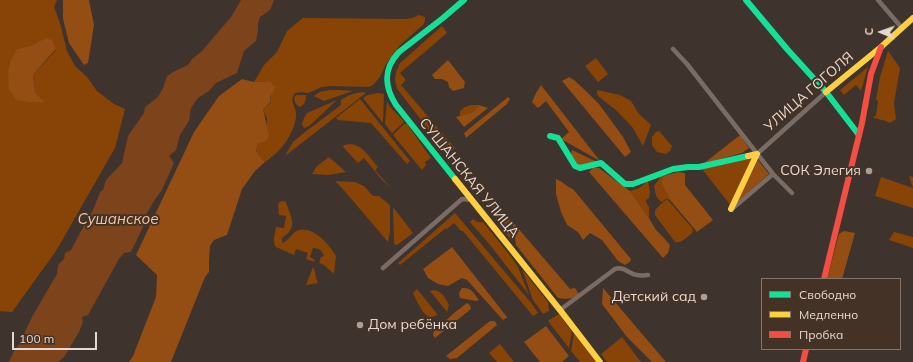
<!DOCTYPE html>
<meta charset="utf-8">
<style>
body{margin:0}
#map{position:relative;width:913px;height:362px;overflow:hidden;background:#3e332d;font-family:Mulish,sans-serif}
canvas{display:block}
.legend{position:absolute;left:761px;top:278px;width:140px;height:72px;box-sizing:border-box;background:#453226;border:1px solid #85746a;margin:0;padding:5px 7px;list-style:none;font-size:12px;color:#e5d8d0}
.legend li{display:flex;align-items:center;gap:8px;height:20px}
.legend b{width:20px;border:1px solid #85746a}
.north{position:absolute;left:861px;top:12px;width:40px;height:40px;-webkit-text-stroke:3px #453226;paint-order:stroke;rotate:272deg;font-size:11px;font-weight:700;line-height:16px;text-align:center;color:#e5d8d0}
.north::after{content:'';display:block;margin:auto;width:14px;height:18px;background:#e5d8d0;clip-path:polygon(50% 0,100% 100%,50% 72%,0 100%)}
.scale{position:absolute;left:12px;top:332px;width:85px;height:18px;box-sizing:border-box;border:2px solid #e5d8d0;border-top:0;padding-left:5px;font-size:12px;line-height:14px;white-space:nowrap;color:#e5d8d0;-webkit-text-stroke:3px #453226;paint-order:stroke}
</style>
<div id="map">
<canvas width="913" height="362"></canvas>
<ul class="legend">
<li><b style="height:5px;background:#16e098"></b>Свободно</li>
<li><b style="height:5px;background:#ffcf43"></b>Медленно</li>
<li><b style="height:5px;background:#f24e42"></b>Пробка</li>
</ul>
<div class="north">С</div>
<div class="scale">100 m</div>
</div>
<script>
const ctx = document.querySelector('canvas').getContext('2d');
ctx.lineJoin = 'round';
function fill(path, color) { ctx.fillStyle = color; ctx.fill(path, 'evenodd'); }
function trace(path, color, width, dash) { ctx.strokeStyle = color; ctx.lineWidth = width; ctx.lineCap = dash ? 'butt' : 'round'; ctx.setLineDash(dash || []); ctx.stroke(path); }
function drawText(font, color, halo, rows, align = 'center') {
  ctx.font = font + ' Mulish,sans-serif'; ctx.lineWidth = 4; ctx.setLineDash([]); ctx.textBaseline = 'middle'; ctx.strokeStyle = halo; ctx.fillStyle = color; for (const [text, x, y, turn = 0] of rows) {
    ctx.save(); ctx.translate(x, y); ctx.rotate((+turn || 0) * Math.PI / 180); ctx.textAlign = isNaN(turn) ? turn : align; if (halo) ctx.strokeText(text, 0, 0); ctx.fillText(text, 0, 0); ctx.restore();
  }
}
const green = new Path2D(`
 M0,0H57L54,7L60,23L67,51L75,66L87,77L97,91L114,104L125,109L115,148L56,251L12,312L0,311ZM45,38L56,50L33,75L35,92L43,102L8,71L17,49L32,45Z
 M419,15L425,17V20L424,24L399,46L386,64L380,77L373,85L369,87L331,86L322,87L308,93L302,92L295,93C289,102 295,104 296,113C297,127 285,146 275,154C272,157 269,159 265,162L261,158L256,151L258,143L266,127L267,119L263,110L271,102L270,81L254,82L264,65L277,52L287,31L303,18L406,19L412,18Z
 M442,26L447,33L400,73L406,80L401,85L455,148L448,155L398,90C393,79 395,74 400,63Z
 M888,51L900,68L894,103L896,119L890,123L886,121L874,118V116H876L878,101L876,100L880,77Z
 M596,58L608,74L598,82L585,66Z
 M868,67L861,91L856,85L844,95L840,90Z
 M330,90H341L353,91L324,101L314,96L320,92Z
 M597,90L620,95L631,101L639,114L651,125L643,146L633,128L616,110L598,96L597,93Z
 M362,92L366,93L285,156L293,142L305,132L341,105V100C348,95 354,93 362,92Z
 M378,93L384,94L383,123L363,98L368,95Z
 M296,95H306C306,101 305,104 300,107C296,105 295,103 294,98Z
 M360,99L410,161L407,164L371,123L338,120L336,118Z
 M337,100L309,126L304,128L302,124L304,118L307,113Z
 M387,101L390,107L404,121L403,123L392,133L385,124Z
 M471,105H479L473,112L460,116V111L465,107Z
 M404,124H407L431,158L425,162L426,165L422,170L393,135Z
 M659,131L672,146L670,151L666,154L657,152L652,145V137L656,132Z
 M350,144C363,145 369,157 378,167L375,170L391,188L382,180L364,158L358,163L343,147L344,145Z
 M748,156L753,162L731,206L702,169Z
 M329,157L346,172L328,175L312,174L317,166Z
 M661,176H663L661,182L670,200L666,199L661,202L656,196L654,186Z
 M909,176L913,177V208L875,196L881,177L913,188Z
 M335,181L355,182L364,186L373,196H379L390,205V232L388,242L342,188Z
 M648,181L650,192L649,198L646,200L647,204L649,207V218L630,191L639,188Z
 M490,198L492,199L510,220L512,241L497,221L490,201Z
 M667,200L669,201L692,228L693,231L692,233C687,237 681,244 675,242L655,215V210L664,201Z
 M283,201L286,202C291,218 299,227 282,238V243C289,241 292,232 299,230C313,226 330,245 336,256L334,274L324,265L319,263L321,257L324,256C322,250 318,248 313,248L310,257L315,260L314,262L306,259L308,253L296,249L294,255L276,247C272,241 275,234 276,227L284,228L286,216L279,215L278,204L280,202Z
 M393,207L413,233L397,245L394,244Z
 M455,213L532,304L538,313L533,316L463,231H461L454,223L447,229L446,228L400,265L398,263Z
 M473,219L477,222H483L512,258L518,267L529,295L490,245L470,222Z
 M894,232L913,237V248L889,240Z
 M313,267C316,272 315,277 318,283L306,285Z
 M522,269L548,302L549,311L543,314L533,300Z
 M417,289L438,315C438,315 432,317 431,317C423,317 416,299 413,293Z
 M433,290C442,291 445,297 449,305L447,312L430,291Z
 M559,314L572,332L569,348L548,321Z
 M574,333L596,362H580L571,351Z
 M622,337L641,362H607L601,354Z
 M500,344L514,362H497L489,353Z`);
const forest = new Path2D(`
 M63,0H89L94,25L88,63L84,65L69,43L63,19Z
 M45,38L52,40L56,49L46,60L33,75L35,92L44,102H30L16,100L9,89L8,71L11,60L17,49L32,45Z
 M448,60L465,82L464,88L453,91L449,87L448,82L442,79H435L432,75Z
 M569,77L574,80L586,91L599,104L623,137L631,152L625,157L562,81Z
 M242,79L254,82L270,81L275,88L270,97L271,101L263,110C266,119 266,126 269,135L266,141L258,143L256,151L261,158L265,162L255,171L242,189L227,235L214,240L210,246L209,260V272L205,277L171,362H129L133,356L156,297L157,275L136,255L194,132L219,96Z
 M541,85L600,161L561,139L569,132L546,101L538,108L532,102L536,93Z
 M508,97L510,99L507,104L466,138L464,133Z
 M479,105L488,108L464,127L456,117L473,112Z
 M740,135L749,148L742,153L703,164Z
 M572,150L597,162L580,166L575,162L571,154Z
 M758,160L769,174L737,202Z
 M593,168H599L630,191L649,218L656,230L664,238L670,245L668,253L663,258L589,172Z
 M678,172L685,173V185L713,220L697,232L670,200L661,182L663,176Z
 M556,179C564,182 565,186 573,189L631,259L630,262L625,265L618,261L602,240L590,233L583,240L578,232L567,225L561,212L556,194Z
 M512,221L570,289L575,288L579,294C571,300 567,299 558,298L516,245Z
 M844,231L855,233L842,279H827L839,234Z
 M452,247L507,317H508L503,320L467,280L462,278L448,286L438,284L428,278L423,269Z
 M462,288C471,287 474,293 479,300L476,301L460,298L459,293Z
 M603,288L666,362H652L627,337L602,304Z
 M467,303L470,305L471,309L435,338L433,335L434,331L454,313Z
 M490,321H495L497,325L457,358L450,359L446,356Z
 M546,326L569,356L562,362H540L524,342Z`);
const water = new Path2D(`
 M241,0H274L270,10L260,17L258,24V31L256,41L244,51L237,73L216,83L209,91L198,98L191,108L189,121L180,135L176,150L169,156L174,163L162,190L154,201L147,213L143,227L131,252L124,253L119,259L88,315L82,317L83,322L79,332L64,357L58,362H9L13,353L20,342L33,315L57,274L58,265L64,259L65,253L71,250L80,233L93,210L100,192L103,190L106,180L122,163L128,136L144,113L145,107L158,97L163,88L167,76L175,71L188,65L192,59L202,51L231,17Z`);
const street = new Path2D(`
 M878,0L902,28
 M673,49L687,64L773,174L792,193
 M757,154L826,92
 M733,208L773,174
 M383,268L462,199L472,200
 M560,310L615,269C625,266 628,274 637,275C641,276 645,275 648,275`);
const fast = new Path2D(`
 M746,0L787,49L826,92L859,135
 M550,136L558,138L575,166L580,168L601,163L625,184H633L673,169L688,167H699L748,156
 M455,179L396,105C384,86 383,69 399,52L443,18L464,0`);
const slow = new Path2D(`
 M826,92L881,47L913,18
 M455,179L560,310L600,362
 M731,209L757,154L748,156`);
const jam = new Path2D(`
 M824,279L862,123L871,74L881,47
 M803,362L806,349`);
const markers = [
 [869,171,4,"#ab9e97"],
 [704,297,4,"#ab9e97"],
 [360,325,4,"#ab9e97"]
];
const streetNames = [
 ["УЛИЦА ГОГОЛЯ",809,92,-41],
 ["СУШАНСКАЯ УЛИЦА",469,178,51]
];
const poiNames = [
 ["СОК Элегия",861,171],
 ["Детский сад",696,297],
 ["Дом ребёнка",368,325,"left"]
];
const waterNames = [
 ["Сушанское",118,219]
];
fill(green, '#884406');
fill(forest, '#944d12');
fill(water, '#7d431a');
trace(street, '#796c64', 4.5);
trace(fast, '#16e098', 6);
trace(slow, '#ffcf43', 6);
trace(jam, '#f24e42', 6);
for (const [x, y, r, color] of markers) { const dot = new Path2D(); dot.arc(x, y, r, 0, 2 * Math.PI); ctx.fillStyle = color; ctx.fill(dot); trace(dot, '#453226', 1.5); }
drawText('14px', '#e5d8d0', '#453226', streetNames);
drawText('14px', '#e5d8d0', '#453226', poiNames, 'right');
drawText('italic 15px', '#f1c4a9', '#453226', waterNames);
</script>
